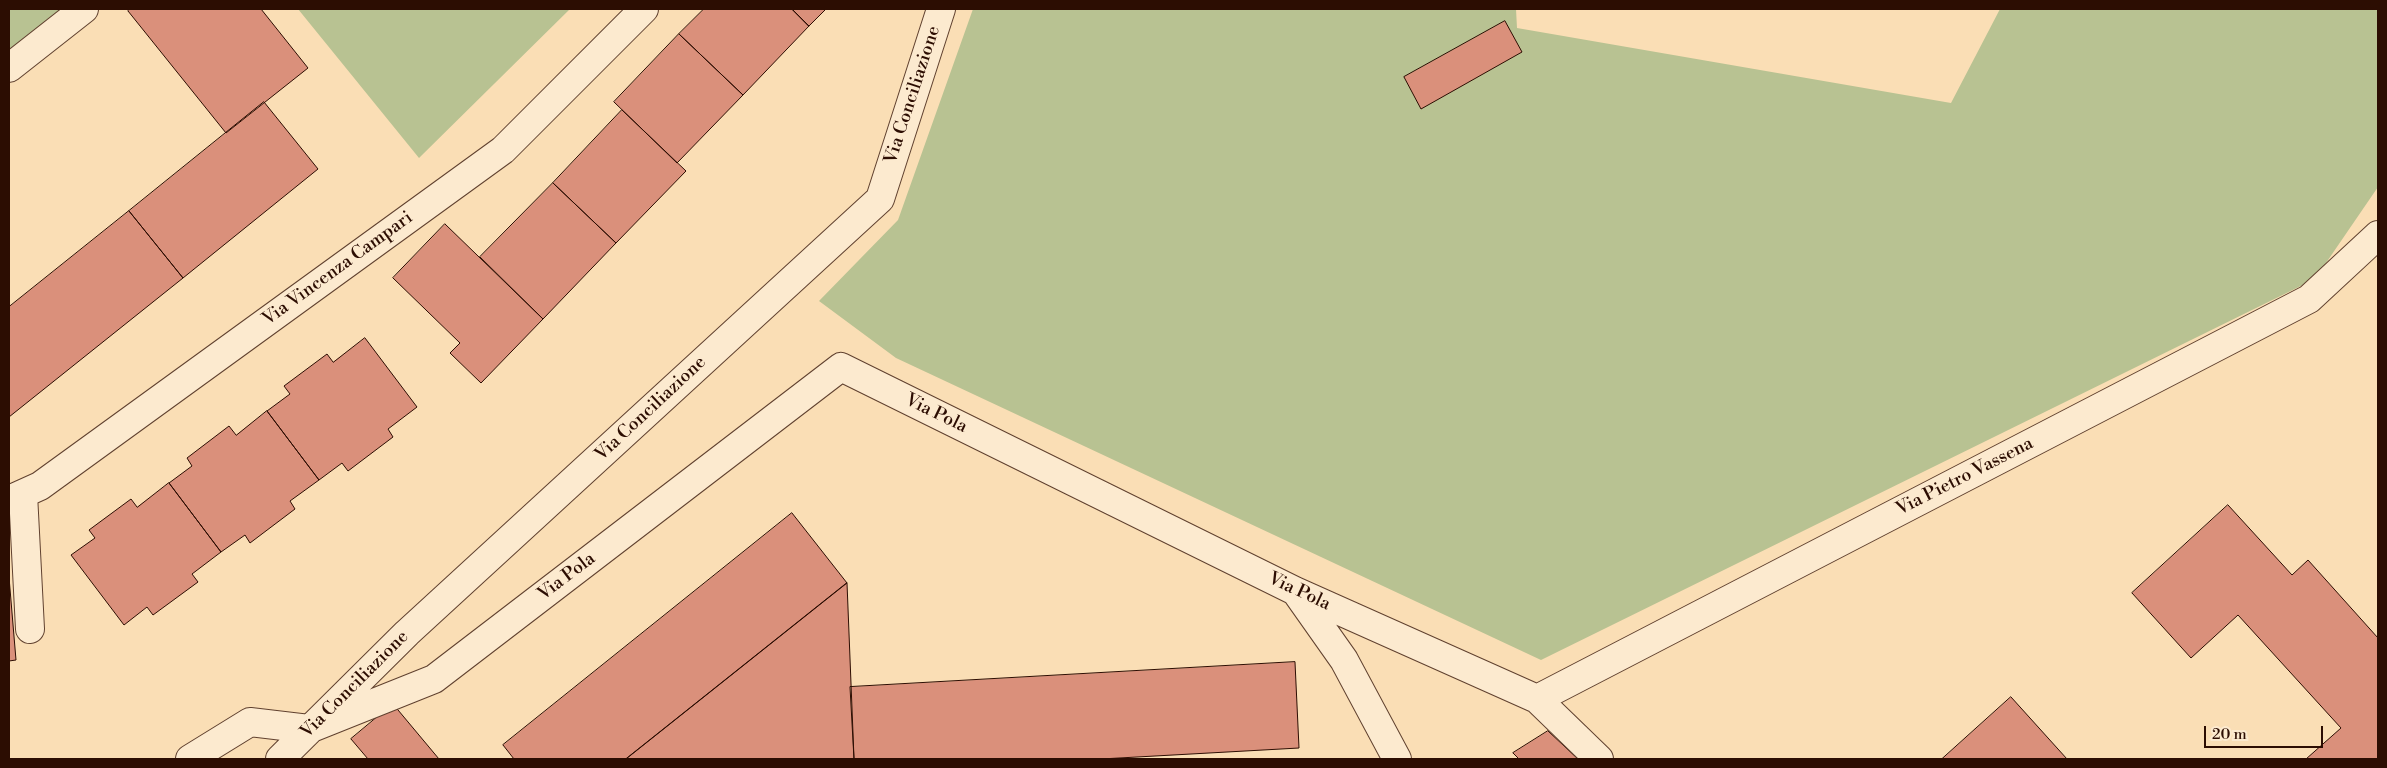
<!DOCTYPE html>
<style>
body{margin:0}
#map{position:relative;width:2387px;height:768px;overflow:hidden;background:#fadeb5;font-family:"Libre Bodoni",serif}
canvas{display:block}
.frame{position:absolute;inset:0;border:10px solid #2c0d02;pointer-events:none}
.scale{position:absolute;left:2204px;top:726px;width:119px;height:22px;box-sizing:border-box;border:2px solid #2c0d02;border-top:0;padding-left:6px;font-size:15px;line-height:18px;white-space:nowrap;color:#2c0d02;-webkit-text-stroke:4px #fceacf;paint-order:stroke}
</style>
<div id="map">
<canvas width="2387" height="768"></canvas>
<div class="frame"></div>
<div class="scale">20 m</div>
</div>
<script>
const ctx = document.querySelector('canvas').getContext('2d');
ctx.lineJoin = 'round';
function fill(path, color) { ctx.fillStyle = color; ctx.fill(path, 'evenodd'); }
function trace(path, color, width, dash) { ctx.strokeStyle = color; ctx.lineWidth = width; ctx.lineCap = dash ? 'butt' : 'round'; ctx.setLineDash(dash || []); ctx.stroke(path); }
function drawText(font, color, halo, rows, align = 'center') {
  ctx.font = font + ' "Libre Bodoni",serif'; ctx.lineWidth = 4.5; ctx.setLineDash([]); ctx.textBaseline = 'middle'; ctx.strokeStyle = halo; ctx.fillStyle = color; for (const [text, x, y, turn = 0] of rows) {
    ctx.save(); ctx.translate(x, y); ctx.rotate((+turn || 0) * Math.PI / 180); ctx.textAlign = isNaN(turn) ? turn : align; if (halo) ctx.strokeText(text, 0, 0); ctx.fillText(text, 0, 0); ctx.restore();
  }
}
const green = new Path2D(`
 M9,9H85L9,68Z
 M298,9H570L419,158Z
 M973,9H1516L1517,28L1951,103L2000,9H2378V187L2315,279L1541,660L896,358L819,301L898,220Z`);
const building = new Path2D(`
 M130,9H261L308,68L226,133L128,11Z
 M704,9H792L809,26L743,95L679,34Z
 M792,9H826L809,26Z
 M1505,21L1522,52L1421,109L1404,77Z
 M679,34L743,95L677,163L614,102Z
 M264,102L318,169L183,278L129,211Z
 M622,110L686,171L616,243L553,183Z
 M553,183L616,243L543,319L480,257Z
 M129,211L183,278L9,417V307Z
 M445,224L543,319L481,383L450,353L460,343L393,278Z
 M365,338L417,407L388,429L393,437L348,471L342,463L319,480L267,411L290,394L284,386L327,354L333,362Z
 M267,411L319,480L290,501L295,509L250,543L245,535L221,552L169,483L192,466L187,458L229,426L236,435Z
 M169,483L221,552L192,574L198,582L153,615L147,607L124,625L71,555L95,538L89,530L131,499L137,507Z
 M2228,505L2292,575L2308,560L2378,638V759H2306L2341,728L2238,615L2191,658L2132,593Z
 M792,513L847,583L626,759H514L503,745Z
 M9,577L16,660L9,661Z
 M847,583L854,759H626Z
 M1295,662L1299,748L1101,759H854L850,687Z
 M2011,697L2067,759H1942Z
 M393,704L439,759H368L351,739Z
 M1548,731L1578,759H1519L1513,753Z`);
const minor = new Path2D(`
 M9,68L84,9
 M23,494L30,629
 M9,500L40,486L503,150L644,9
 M1296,592L1344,660L1397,759
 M1537,699L2309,299L2378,235
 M190,759L250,722L309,729L434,679L841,367L1295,591L1537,699L1599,759
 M280,759L407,633L880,199L941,9`);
const streetNames = [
 ["Via Conciliazione",913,95,-72],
 ["Via Vincenza Campari",338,269,-36],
 ["Via Conciliazione",651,409,-43],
 ["Via Pola",936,414,26],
 ["Via Pietro Vassena",1965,477,-27],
 ["Via Pola",567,577,-37],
 ["Via Pola",1299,592,25],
 ["Via Conciliazione",355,685,-45]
];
fill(green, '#b8c292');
fill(building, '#da907b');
trace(building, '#2c0d02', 1);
trace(minor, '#60412f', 30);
trace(minor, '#fceacf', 28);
drawText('18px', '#2c0d02', '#fceacf', streetNames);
</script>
